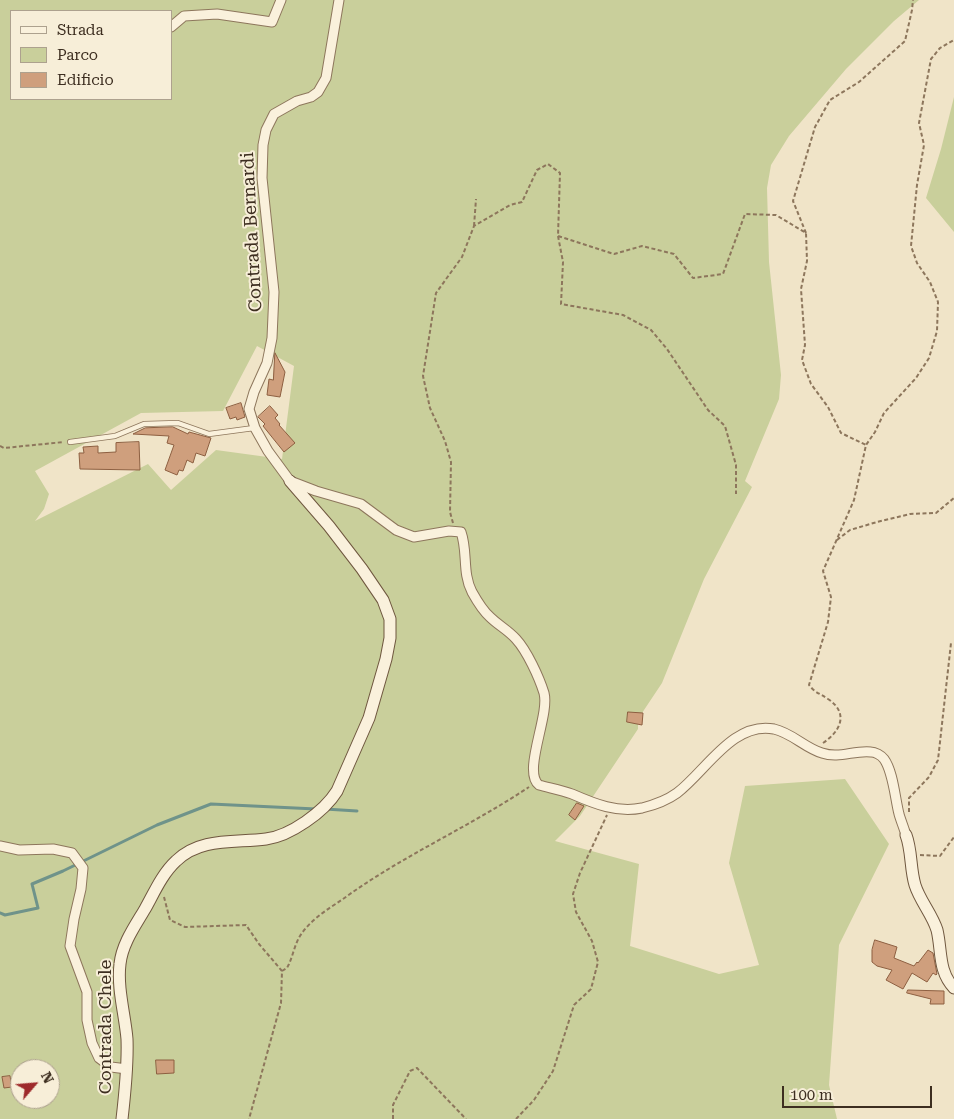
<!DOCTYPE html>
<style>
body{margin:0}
#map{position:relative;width:954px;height:1119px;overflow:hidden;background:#f0e4c8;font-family:"Roboto Serif",serif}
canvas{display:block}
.legend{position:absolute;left:10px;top:10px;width:162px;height:90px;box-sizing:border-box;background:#f7eed8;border:1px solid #ada18e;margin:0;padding:6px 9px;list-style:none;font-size:15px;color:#3d2e20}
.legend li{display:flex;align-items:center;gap:10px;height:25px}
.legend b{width:25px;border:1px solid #ada18e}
.north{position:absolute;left:10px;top:1059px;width:50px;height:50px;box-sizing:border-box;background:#f7eed8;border:1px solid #ada18e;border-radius:50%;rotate:63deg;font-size:14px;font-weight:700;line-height:20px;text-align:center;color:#3d2e20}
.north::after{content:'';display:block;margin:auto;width:18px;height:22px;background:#9e2a2b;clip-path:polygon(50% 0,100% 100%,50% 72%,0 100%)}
.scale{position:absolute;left:782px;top:1086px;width:150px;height:22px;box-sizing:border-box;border:2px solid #3d2e20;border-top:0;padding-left:6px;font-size:15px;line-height:18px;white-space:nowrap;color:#3d2e20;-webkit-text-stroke:4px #f7eed8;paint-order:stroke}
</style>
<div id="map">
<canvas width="954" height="1119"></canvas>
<ul class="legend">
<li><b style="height:6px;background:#faf1dc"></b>Strada</li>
<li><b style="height:14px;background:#c9cf9b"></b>Parco</li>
<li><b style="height:14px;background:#cf9f7d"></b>Edificio</li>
</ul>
<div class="north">N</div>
<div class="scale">100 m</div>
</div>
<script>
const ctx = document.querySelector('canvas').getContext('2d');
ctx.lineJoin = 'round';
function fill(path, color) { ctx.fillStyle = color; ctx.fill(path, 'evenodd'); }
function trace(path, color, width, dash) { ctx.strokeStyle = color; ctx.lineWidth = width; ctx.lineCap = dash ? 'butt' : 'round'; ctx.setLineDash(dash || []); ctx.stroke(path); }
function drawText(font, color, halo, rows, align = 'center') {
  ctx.font = font + ' "Roboto Serif",serif'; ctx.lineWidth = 4; ctx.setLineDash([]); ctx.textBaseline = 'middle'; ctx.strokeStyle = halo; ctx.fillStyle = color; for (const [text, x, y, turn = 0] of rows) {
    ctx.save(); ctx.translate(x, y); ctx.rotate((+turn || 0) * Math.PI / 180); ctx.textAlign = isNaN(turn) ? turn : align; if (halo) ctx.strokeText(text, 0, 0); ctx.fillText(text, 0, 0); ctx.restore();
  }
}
const green = new Path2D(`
 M0,0H919L894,21L846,69L789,136L771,165L767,188L769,262L781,375L779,399L745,481L752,487L704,579L662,683L638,719V729L580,816L555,841L639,864L630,946L719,974L759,965L729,863L745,786L845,779L889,844L839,945L829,1085L837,1119H0ZM11,11H171V99H11ZM257,346L294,366L282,459L216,450L171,490L148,464L35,521L44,509L49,494L35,471L141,413L223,411ZM20,1069H50V1099H20Z
 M954,97V232L926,198L941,149Z`);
const stream = new Path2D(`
 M325,809L357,811
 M0,913L5,915L38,908L32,884L63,871L157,825L211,804L316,809`);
const building = new Path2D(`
 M275,353L285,372L280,397L267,395L269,379L273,380Z
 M241,403L245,417L237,420L236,417L230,419L226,408Z
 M270,406L278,415L275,418L280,424L279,425L295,443L284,452L263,426L265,424L258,417Z
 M173,427L188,434L189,432L211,438L205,456L196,453L193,463L187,460L183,471L179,470L177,475L165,470L174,445L167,443L169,436L133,434L145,428Z
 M139,442L140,470L80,469L79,453H84L83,447L98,446V453L116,452V443Z
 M628,712L643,713L642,725L627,722Z
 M577,803L584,806L575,820L569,815Z
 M875,940L897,947L894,958L914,966L917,962L918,963L928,950L933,953L937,974L936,975L933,973L927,982L912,973L903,989L886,980L892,970L877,966L872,962V950Z
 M908,990L944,991V1004H930L931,999L907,993Z
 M156,1060H174V1073L157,1074Z
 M10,1076L12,1087L4,1088L2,1077Z`);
const path = new Path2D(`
 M474,226L476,199
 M806,233L793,201L815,127L830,100L859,82L905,41L912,10L913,0
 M558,236L563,262L561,304L623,315L651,330L667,349L708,410L725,426L736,465V494
 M0,446L4,448L64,442
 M453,523L450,512L451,462L445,441L430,408L423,376L436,293L462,257L474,226L510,205L522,202L537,170L548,164L560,173L558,236L614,254L642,246L674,254L693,278L723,274L745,214L776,215L806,233L807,261L801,289L805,345L802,360L811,384L828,407L841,433L866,445
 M837,540L850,530L877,522L910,514L936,513L954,498
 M823,743C841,731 849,713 828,699C820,693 816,694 809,685L828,622L831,597L823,571L854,500L866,445L875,432L884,413L916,378L929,358L937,331L938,302L930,282L917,263L911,246L917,185L924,145L919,123L931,59L940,48L954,40
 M909,812V798L929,777L938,760L951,643
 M920,855L940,856L954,837
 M164,897L170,920L185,927L246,925L259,944L282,971L281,1003L249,1119
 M282,971L287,968L289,964C293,955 295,944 300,936C310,920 328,909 343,899C402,856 469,827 529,787
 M393,1119V1105L410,1071L417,1068L466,1119
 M516,1119L534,1100L553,1071L574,1005L591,989L598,962L592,941L576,912L573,894L580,873L607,815`);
const lane = new Path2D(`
 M70,442L115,436L144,424L178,423L209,434L254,428`);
const street = new Path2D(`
 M339,0L326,78L318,92L311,97L297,101L274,114L266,130L263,145L262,178L274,292L272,338L267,363L254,392L249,409L255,428L268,451L290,481L316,491L361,504L396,530L414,537L449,531L461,532C468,552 462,573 472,592C477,601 482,610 490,617C498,625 508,630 516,639C527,651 539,677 544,693C550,715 522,772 539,785C550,788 562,790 572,794C595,804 617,813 642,808C654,805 666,801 677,793C706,771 733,721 774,729C792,733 805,748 822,753C839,759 854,750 871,752C875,752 881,755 884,759C893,771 895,798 899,814C901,821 904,828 906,835
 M171,27L184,16L217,14L272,22L281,0
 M0,846L19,850L53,849L72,853L83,868L81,889L74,919L70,946L87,992V1020L92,1043L99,1058L111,1067L127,1069`);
const secondary = new Path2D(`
 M906,835C912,851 910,868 915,885C920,901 932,914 937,930C942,951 938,971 954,988
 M122,1119C125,1093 128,1066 127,1039C125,1015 117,988 120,964C122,944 135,926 145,909C154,893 162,874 176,861C200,837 235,843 266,839C290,836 324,812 337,791L369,718L386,659L390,638V619L383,600L362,569L329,526L290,481`);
const streetNames = [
 ["Contrada Bernardi",252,232,-93],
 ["Contrada Chele",106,1027,-90]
];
fill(green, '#c9cf9b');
trace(stream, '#6f938a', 3);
fill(building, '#cf9f7d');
trace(building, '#8d5f41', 1);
trace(lane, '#8d765c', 6);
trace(street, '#8d765c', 11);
trace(secondary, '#6f573f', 13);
trace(path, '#8d765c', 2, [4, 2.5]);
trace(lane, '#faf1dc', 4.5);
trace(street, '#faf1dc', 9);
trace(secondary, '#faf1dc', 11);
drawText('18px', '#3d2e20', '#f7eed8', streetNames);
</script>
